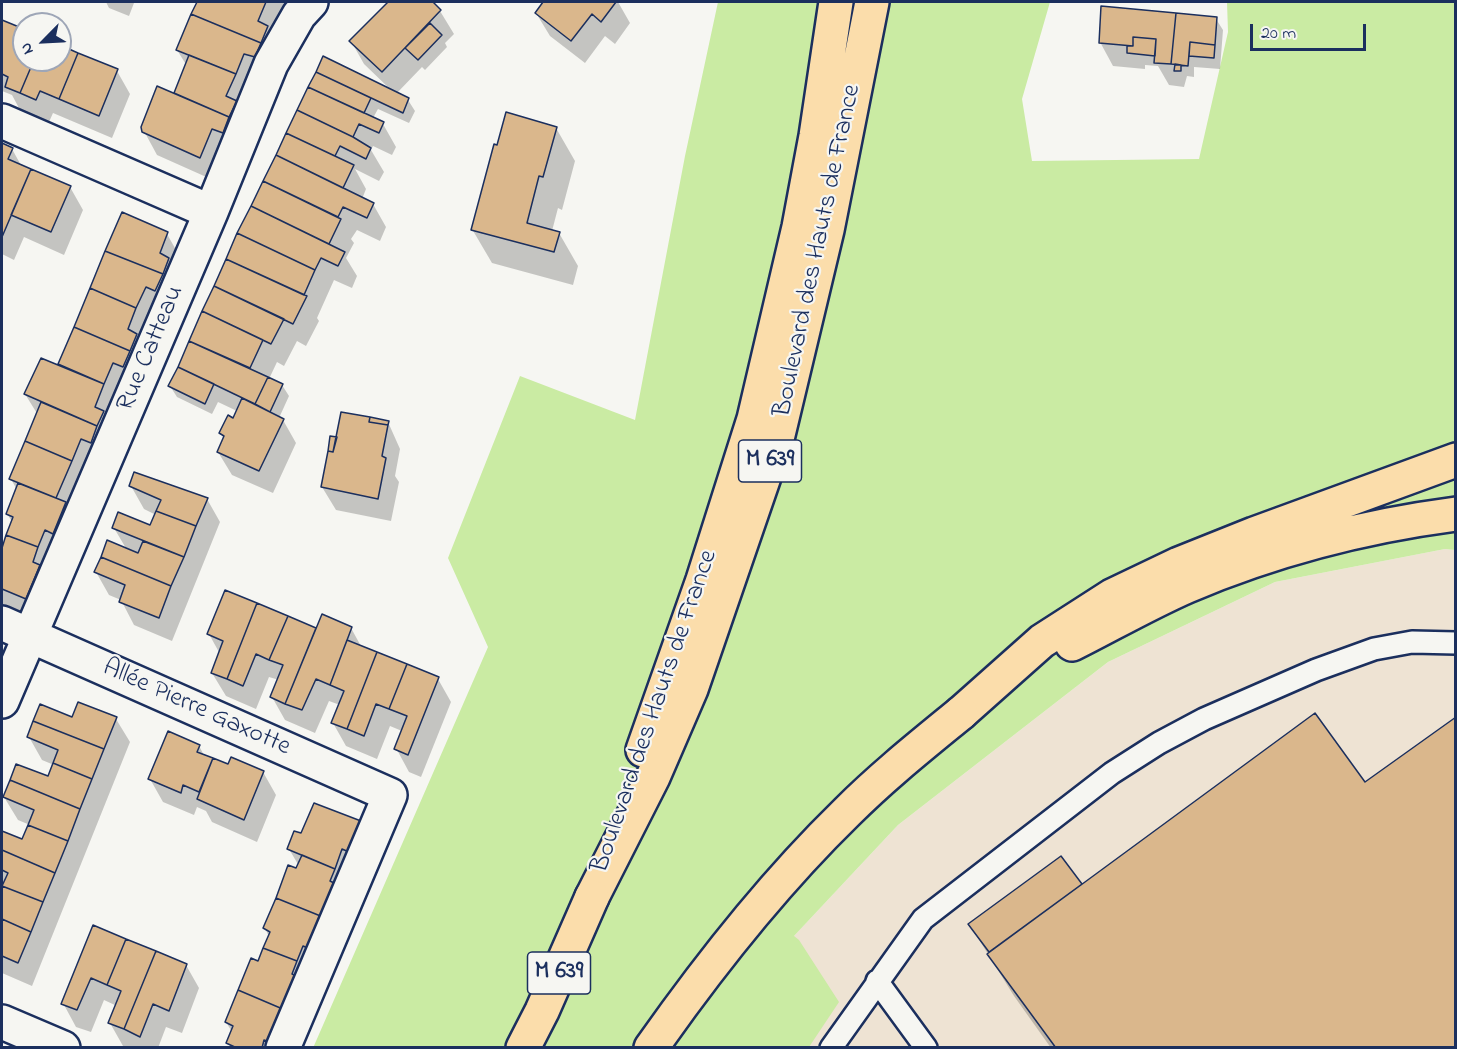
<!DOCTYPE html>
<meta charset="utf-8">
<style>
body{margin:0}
#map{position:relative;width:1457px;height:1049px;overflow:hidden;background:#f6f6f2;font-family:"Indie Flower",sans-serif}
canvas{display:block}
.frame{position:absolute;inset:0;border:3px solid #1b2f5e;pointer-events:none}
.north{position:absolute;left:12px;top:12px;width:60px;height:60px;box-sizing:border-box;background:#f6f6f2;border:2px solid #9ea6b7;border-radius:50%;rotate:246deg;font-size:16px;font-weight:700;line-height:24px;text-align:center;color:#1b2f5e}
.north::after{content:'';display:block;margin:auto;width:21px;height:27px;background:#1b2f5e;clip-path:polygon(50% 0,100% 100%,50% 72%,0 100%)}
.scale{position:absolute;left:1250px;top:24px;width:116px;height:27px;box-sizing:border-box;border:3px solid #1b2f5e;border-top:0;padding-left:8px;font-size:18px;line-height:21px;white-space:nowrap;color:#1b2f5e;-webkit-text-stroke:4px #f6f6f2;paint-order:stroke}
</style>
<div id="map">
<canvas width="1457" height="1049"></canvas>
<div class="frame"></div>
<div class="north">N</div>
<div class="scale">20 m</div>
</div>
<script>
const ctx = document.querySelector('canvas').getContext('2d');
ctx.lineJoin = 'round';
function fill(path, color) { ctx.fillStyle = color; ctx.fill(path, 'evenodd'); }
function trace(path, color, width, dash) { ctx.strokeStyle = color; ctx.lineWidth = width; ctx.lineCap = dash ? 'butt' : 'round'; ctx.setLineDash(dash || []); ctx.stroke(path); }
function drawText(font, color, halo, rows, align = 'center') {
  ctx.font = font + ' "Indie Flower",sans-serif'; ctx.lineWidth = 4.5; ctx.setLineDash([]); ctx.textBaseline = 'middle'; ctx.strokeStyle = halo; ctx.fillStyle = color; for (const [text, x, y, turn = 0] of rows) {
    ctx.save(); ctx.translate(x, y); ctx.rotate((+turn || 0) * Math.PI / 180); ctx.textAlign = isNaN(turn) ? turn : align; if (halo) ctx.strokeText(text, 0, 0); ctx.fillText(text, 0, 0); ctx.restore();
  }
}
const built = new Path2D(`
 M1445,549L1455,550V1047L697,1048L732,1002L898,825L1108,662L1275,582Z`);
const green = new Path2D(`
 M718,2H1050L1022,99L1032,161L1199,159L1228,32L1227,2H1455V550L1445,549L1275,582L1108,662L898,825L794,936L799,940L839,1002L809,1047L313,1048L488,647L448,558L520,376L635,420L685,156Z`);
const shadow = new Path2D(`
 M106,2H133L134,3L129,16L109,8Z
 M198,2H300L213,180L157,155L144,131L175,95L187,66L177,50Z
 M390,2H431L440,11L454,34L445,43L447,47L425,70L422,67L396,94L408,100L415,111L409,123L378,109L373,118L383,124L396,147L392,155L373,146L371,150L384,172L379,181L355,169L366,189L362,199L373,204L386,227L380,241L357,230L351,239L354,243L346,258L357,276L352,288L334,280L317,318L319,321L306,346L297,341L284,366L277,362L269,379L282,385L289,396L279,418L283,420L296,443L273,493L232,475L218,452L224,439L221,433L233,420L237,411L218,402L212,414L177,397L170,386L239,234L323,58L392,91L364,64L351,41Z
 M545,2H618L630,23L615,44L605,36L585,63L550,36L536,13Z
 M1216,19L1223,30L1220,69L1194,67V77L1187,76L1184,87L1169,85L1158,66L1145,65V69L1113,66L1100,42Z
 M2,21L24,31V60H60V46L117,71L130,94L112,138L53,113L49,122L34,116L20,110L12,95L2,91Z
 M556,128L575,161L562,210L558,208L552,231L559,233L578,266L573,285L492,263L472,229Z
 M2,145L12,149L22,167L70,187L83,210L64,255L24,237L14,260L2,254Z
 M123,214L167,234L180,257L39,621L2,606V551L13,523L7,514L17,490L11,479L38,415L25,394L59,366Z
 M388,422L400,449L395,476L399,482L391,521L336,510L322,487L338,439Z
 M131,486L207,499L220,522L172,641L134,625L121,600L109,595L96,572L127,550L114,528L151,527L156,515L144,509Z
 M226,592L317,630L351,628L362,648L438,679L451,702L421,777L409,772L396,748L402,731L390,726L377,759L346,746L333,723L340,705L329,701L315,733L285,720L272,697L279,680L269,677L256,709L226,696L212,673L220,654L209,634Z
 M79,704L116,719L130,742L32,986L2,973V893L4,887L2,886V833L23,841L30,825L18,820L4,797L49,778L54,765L42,760L29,737L73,719Z
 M199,746L205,757L229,766L263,772L276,795L257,842L212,822L206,811L197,807L194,815L163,802L150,779Z
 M1365,784L1456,1048H1051L1014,996L970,925L1061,858L1082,886Z
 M360,822L373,846L292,1048H231L228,1043L232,1032L226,1022L259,963L269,937L265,928L299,866L289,849L302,835Z
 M94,927L186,965L199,988L182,1033L166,1027L158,1048L123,1046L110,1023L117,1006L104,1000L91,1032L76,1027L63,1003Z`);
const building = new Path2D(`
 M197,2H266L258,21L268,26L261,43L191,14Z
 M388,2H433L441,10L382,72L349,41Z
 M543,2H616L601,22L592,14L571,41L535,13Z
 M1101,6L1176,13L1171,64L1154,63L1156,39L1133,37V46L1099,43Z
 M1176,13L1217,17L1215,45L1190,42L1188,66L1171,64Z
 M191,14L261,43L255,57L244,54L236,74L176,50Z
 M2,20L24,29V60H34L20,93L5,87L8,77L2,74Z
 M430,23L442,35L418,60L405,48Z
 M1133,37L1156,39L1155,56L1127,53V46H1133Z
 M1190,42L1215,45L1214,58L1189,56Z
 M60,45L78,53L59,99L40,91L36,100L20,93L34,60H60Z
 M78,53L118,69L99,116L59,99Z
 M189,55L236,74L226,96L237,101L229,117L174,93Z
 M323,56L409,98L403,113L316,72Z
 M1175,64L1181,65V71H1174Z
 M316,72L371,98L364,113L308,87Z
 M157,86L229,117L223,133L212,129L200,158L142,132L141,127Z
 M308,87L384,122L379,133L359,124L353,137L297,110Z
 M297,110L353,137L371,148L366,159L340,146L335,156L286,133Z
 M506,112L557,127L543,177L539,176L527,223L560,232L554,252L471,230L494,144L497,145Z
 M286,133L354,165L343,188L276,155Z
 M2,143L13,148L8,159L31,169L2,237Z
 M276,155L374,203L367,218L343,207L338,217L263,181Z
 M31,169L71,186L51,232L11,215Z
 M263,181L341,219L329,244L251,206Z
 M251,206L345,252L338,266L321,258L315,270L237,233Z
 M122,212L168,232L160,253L169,258L163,274L105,251Z
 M237,233L315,270L304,295L226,259Z
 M105,251L163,274L155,291L146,287L136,308L90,288Z
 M226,259L307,296L293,324L214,286Z
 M214,286L284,319L271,344L202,311Z
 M90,288L136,308L128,329L137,334L130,351L74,327Z
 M202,311L263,340L250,368L189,341Z
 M74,327L130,351L123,367L113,363L104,384L58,364Z
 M189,341L268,377L255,404L178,367Z
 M41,358L104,384L95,407L104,411L97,426L24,394Z
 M178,367L214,384L205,404L168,386Z
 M268,377L283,384L270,412L255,404Z
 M242,398L284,419L259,471L217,452L224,436L219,433L228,415L233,418Z
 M41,402L97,426L91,443L81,439L72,461L25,441Z
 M341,412L370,417L369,422L388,425L382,456L386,458L378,499L321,487L328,451L333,452Z
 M370,417L389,421L388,425L369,422Z
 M330,436L337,437L333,452L328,451Z
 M25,441L72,461L56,498L9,479Z
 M134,472L208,498L196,526L156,511L161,500L129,486Z
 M18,483L66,502L53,534L45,530L38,547L6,535L13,517L6,514Z
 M156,511L196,526L184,557L112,528L118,512L150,525Z
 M6,535L38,547L33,562L40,565L26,599L2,589V548Z
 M107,540L138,553L143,541L184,557L171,586L101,557Z
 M101,557L171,586L159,618L119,602L125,585L94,572Z
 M225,590L257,603L227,679L211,673L223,641L207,634Z
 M257,603L288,616L269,660L256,654L243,686L227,679Z
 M322,614L352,627L330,685L316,679L302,710L285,704Z
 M288,616L316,628L285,704L270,697L283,665L269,660Z
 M347,640L377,652L347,729L331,723L344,691L330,685Z
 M377,652L407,664L389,709L376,704L364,736L347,729Z
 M407,664L439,677L408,755L394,749L407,716L389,709Z
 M78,702L117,717L104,749L33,721L40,704L72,717Z
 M1315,713L1365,782L1456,717V1048H1056L987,954Z
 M33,721L104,749L92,779L53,763L58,750L27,737Z
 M168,731L200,745L197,752L213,758L199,792L183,785L181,793L148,779Z
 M231,757L264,771L244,820L197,799L213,758L228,764Z
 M53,763L92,779L80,809L10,780L16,764L48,776Z
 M10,780L80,809L68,841L28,825L34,810L3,797Z
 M314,803L361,821L349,852L342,849L335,869L287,849L294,831L301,833Z
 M28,825L68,841L55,873L2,850V831L22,839Z
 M2,850L55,873L43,902L2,886L8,873L2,870Z
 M302,855L335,869L330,881L336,884L323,917L276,898L288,865L296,868Z
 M1061,856L1082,884L989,952L968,924Z
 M2,886L43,902L31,932L2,919Z
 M276,898L323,917L310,949L303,946L297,961L263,948L270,932L263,928Z
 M2,919L31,932L18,963L2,956Z
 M93,925L126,939L107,985L91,978L77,1010L61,1004Z
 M126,939L156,951L124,1029L108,1023L121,991L107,985Z
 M263,948L297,961L292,974L299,977L285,1010L238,990L251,958L258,961Z
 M156,951L187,964L169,1011L153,1004L140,1037L124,1029Z
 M238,990L285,1010L272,1043L264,1040L262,1048H237L226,1043L233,1026L225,1022Z`);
const service = new Path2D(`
 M877,981L926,1048
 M831,1048L923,919L1112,773L1159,743L1204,719L1316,670L1374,649L1412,642L1456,643`);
const minor = new Path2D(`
 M2,121L211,212
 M2,623L390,795L283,1048
 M2,701L211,212L271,64L299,15L311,2
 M2,1022L63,1048`);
const primary = new Path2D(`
 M1072,644C1110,625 1148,603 1187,586C1272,550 1364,526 1456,514
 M961,713L1042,641L1112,596L1179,564L1254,534L1456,460
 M643,750L703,580L754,419L799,227L816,136L836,2
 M592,897L653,777L691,689L777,439L827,230L872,2`);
const trunk = new Path2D(`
 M523,1048L542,1011L592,897
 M651,1048C710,964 773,884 847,812C883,776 922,745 961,713`);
const shields = [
 [770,461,63],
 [559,973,63]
];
const shieldNames = [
 ["M 639",770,461],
 ["M 639",559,973]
];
const streetNames = [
 ["Boulevard des Hauts de France",819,251,-78],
 ["Rue Catteau",152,349,-67],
 ["Allée Pierre Gaxotte",196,709,24],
 ["Boulevard des Hauts de France",656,712,-71]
];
fill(built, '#eee3d3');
fill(green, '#caeba3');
fill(shadow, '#0003');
fill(building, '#dab78c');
trace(building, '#1b2f5e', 1.5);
trace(service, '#1b2f5e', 26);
trace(minor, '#1b2f5e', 38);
trace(primary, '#1b2f5e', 38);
trace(trunk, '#1b2f5e', 38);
trace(service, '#f6f6f2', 21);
trace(minor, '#f6f6f2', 33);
trace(primary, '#fbddab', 33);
trace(trunk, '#fbddab', 33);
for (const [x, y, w] of shields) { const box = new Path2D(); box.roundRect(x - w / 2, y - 21, w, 42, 4.5); ctx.fillStyle = '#f6f6f2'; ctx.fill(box); trace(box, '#1b2f5e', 1.5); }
drawText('bold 24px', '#1b2f5e', null, shieldNames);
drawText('26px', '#1b2f5e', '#f6f6f2', streetNames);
</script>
